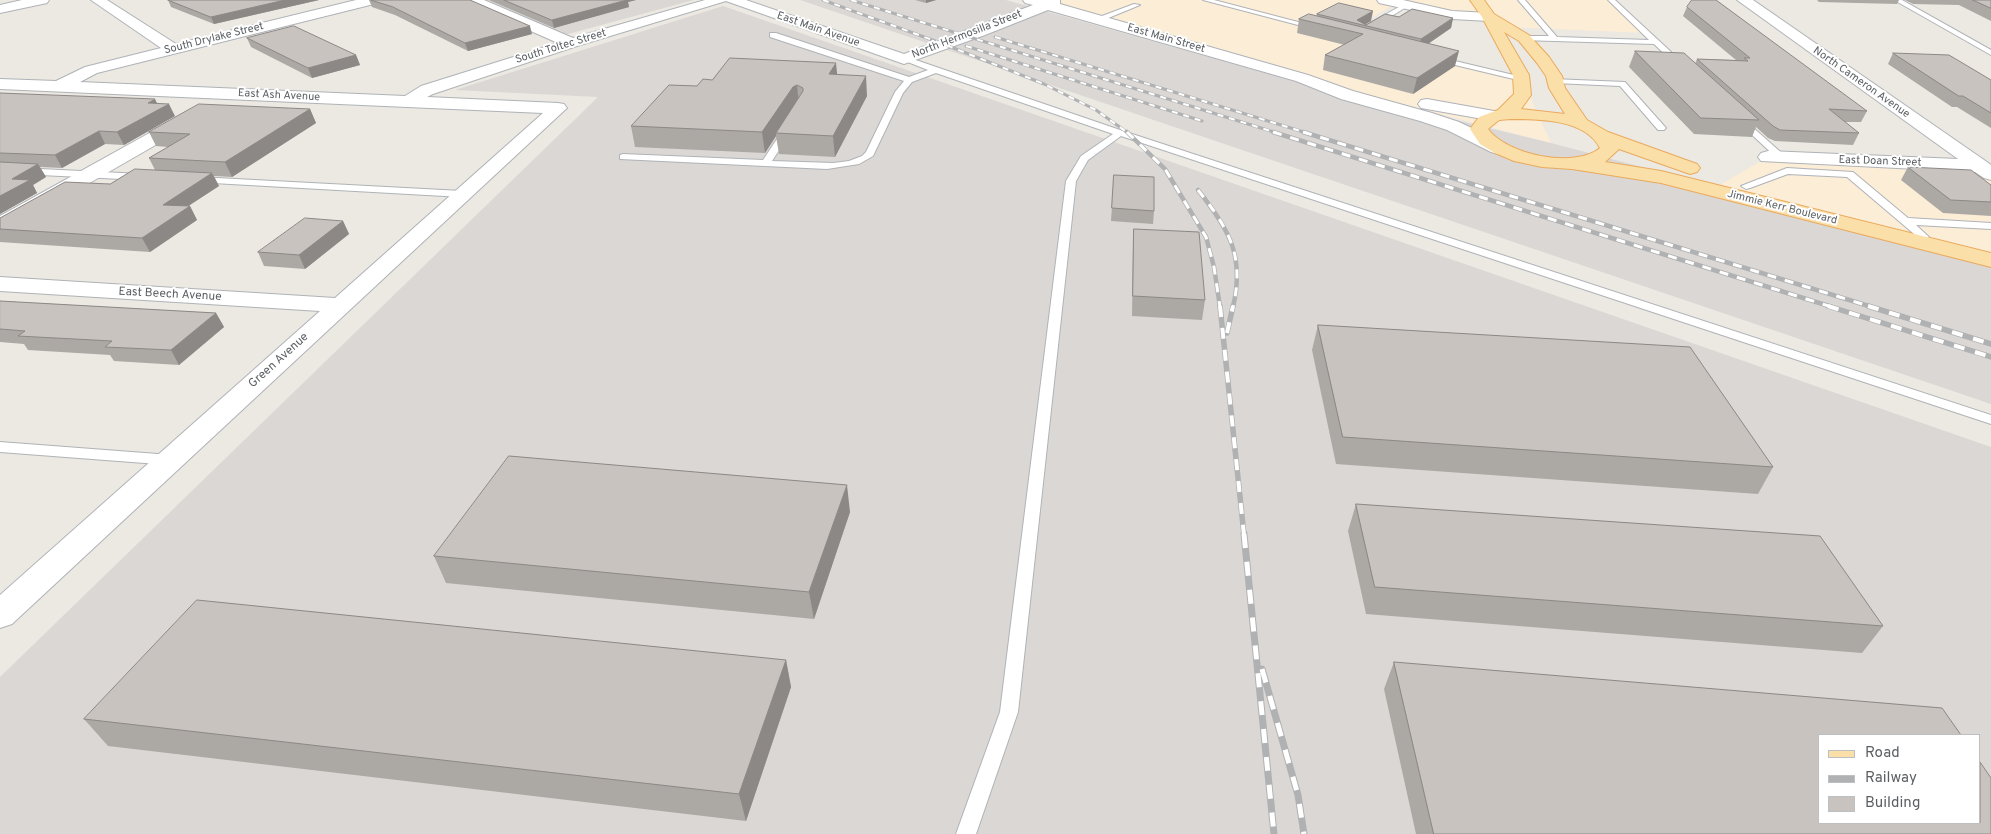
<!DOCTYPE html>
<style>
body{margin:0}
#map{position:relative;width:1991px;height:834px;overflow:hidden;background:#ece8e2;font-family:Overpass,sans-serif}
canvas{display:block}
.legend{position:absolute;left:1818px;top:734px;width:162px;height:90px;box-sizing:border-box;background:#fff;border:1px solid #bdbfc0;margin:0;padding:6px 9px;list-style:none;font-size:15px;color:#5a5f62}
.legend li{display:flex;align-items:center;gap:10px;height:25px}
.legend b{width:25px;border:1px solid #bdbfc0}
</style>
<div id="map">
<canvas width="1991" height="834"></canvas>
<ul class="legend">
<li><b style="height:6px;background:#fbdfa8"></b>Road</li>
<li><b style="height:6px;background:#b0b1b2"></b>Railway</li>
<li><b style="height:14px;background:#c8c3bf"></b>Building</li>
</ul>
</div>
<script>
const ctx = document.querySelector('canvas').getContext('2d');
ctx.lineJoin = 'round';
function fill(path, color) { ctx.fillStyle = color; ctx.fill(path, 'evenodd'); }
function trace(path, color, width, dash) { ctx.strokeStyle = color; ctx.lineWidth = width; ctx.lineCap = dash ? 'butt' : 'round'; ctx.setLineDash(dash || []); ctx.stroke(path); }
function drawText(font, color, halo, rows, align = 'center') {
  ctx.font = font + ' Overpass,sans-serif'; ctx.lineWidth = 4; ctx.setLineDash([]); ctx.textBaseline = 'middle'; ctx.strokeStyle = halo; ctx.fillStyle = color; for (const [text, x, y, turn = 0] of rows) {
    ctx.save(); ctx.translate(x, y); ctx.rotate((+turn || 0) * Math.PI / 180); ctx.textAlign = isNaN(turn) ? turn : align; if (halo) ctx.strokeText(text, 0, 0); ctx.fillText(text, 0, 0); ctx.restore();
  }
}
const commercial = new Path2D(`
 M1030,0H1611L1647,33L1505,27L1489,17L1397,3L1342,34L1522,79L1551,143L1302,78Z
 M1768,157L1991,166V259L1716,187Z`);
const industrial = new Path2D(`
 M472,0H694L557,37Z
 M800,0H1006L1294,81L1551,143L1991,259V404Z
 M723,6L1991,447V834H0V677L598,97L455,90ZM1820,735H1980V823H1820Z`);
const service = new Path2D(`
 M1203,0H1214L1321,28L1317,30Z
 M1518,0H1525L1557,37L1649,40L1608,0H1615L1684,64L1677,66L1654,44L1521,40L1520,38L1524,36H1549Z
 M1894,0H1902L1991,50V55Z
 M1406,3L1410,5L1408,6L1377,25L1370,23Z
 M1134,4L1140,5L1101,21L1094,19Z
 M770,33H776L909,77L928,70L900,59L907,57L1123,131L1991,415V424L1121,136L1088,160L1076,181L1018,712L976,834H956L1000,712L1066,181L1081,156L1113,134L936,73L912,82L903,93L873,156L859,164L827,169L620,159V155L623,154L763,160L785,127L788,126L793,129L772,161L833,163L849,161L862,156L866,152L895,92L904,81L770,37Z
 M1434,56L1522,77L1526,79L1522,81L1434,60Z
 M1552,79L1625,82L1666,128L1664,130H1658L1620,86L1555,83H1552Z
 M1740,116L1785,156V160H1779L1737,121V117Z
 M0,167L142,174L147,177L142,180L0,173Z
 M1787,168L1853,172L1908,218L1991,223V229L1916,225L1929,237L1924,240L1920,239L1847,177L1788,174L1750,188L1746,189L1741,186Z
 M198,177L462,191L467,194L462,197L195,182V178Z
 M0,442L171,455L176,457L178,460L176,463L171,465L0,452Z`);
const minor = new Path2D(`
 M22,0H49L47,3L0,13V5Z
 M91,0H107L176,44L356,0H380L378,3L97,73L80,82L405,96L421,86L558,43L467,3L465,0H484L573,38L705,0H746L904,54L1033,5L1025,3L1023,0H1060V4L1308,75L1353,91L1432,113L1459,122L1505,144L1507,148L1505,152L1498,154L1491,152L1447,130L1420,121L1341,99L1296,81L1048,10L985,35L904,64L726,1L577,46L433,94L427,97L558,103L564,104L567,108L12,624L0,628V595L320,311L0,291V277L335,298L543,113L0,89V79L56,81L85,67L161,48Z
 M1377,0H1403L1452,11L1489,13L1494,14L1496,17L1494,20L1489,21L1452,19L1379,3Z
 M1737,0H1753L1987,162L1991,165V180L1984,178L1975,172L1761,161L1758,157L1761,153L1768,151L1958,159Z
 M1427,99L1494,111L1500,112L1503,116L1500,120L1494,121L1421,108L1418,104L1421,100Z
 M186,115L192,116L195,120L192,124L8,230L0,231V216L180,116Z`);
const primary = new Path2D(`
 M1470,0H1484L1494,14L1529,35L1549,57L1562,76L1565,88L1587,120L1608,132L1697,164L1700,168L1697,172L1690,174L1619,149L1605,162L1661,171L1991,253V267L1661,183L1572,169L1542,167L1514,161L1495,153L1480,144L1470,129L1479,117L1498,110L1514,94L1513,75L1482,17ZM1504,32L1519,41L1537,63L1546,76L1549,88L1565,114L1521,109L1531,95L1529,75ZM1511,119C1539,119 1585,119 1600,148C1575,169 1507,155 1488,129L1499,120Z`);
const railFar3 = new Path2D(`
 M823,0L946,45L1044,84L1096,110L1128,133
 M851,0L1277,133
 M995,37L1307,133
 M966,46L1202,121`);
const railFar2 = new Path2D(`
 M1127,132L1165,169L1206,237L1214,267L1220,307
 M1273,132L1832,307
 M1303,132L1872,307
 M1198,190C1229,229 1245,256 1233,307`);
const railFar1 = new Path2D(`
 M1220,306L1244,535
 M1828,306L1991,357
 M1868,306L1991,344
 M1227,333L1233,306`);
const rail = new Path2D(`
 M1244,534L1274,834
 M1262,669L1298,795L1304,834`);
const wall = new Path2D(`
 M168,0H319L214,24L171,7Z
 M369,0H470L532,34L468,51L395,15L372,7Z
 M489,0H636L628,2L629,7L554,28Z
 M915,0H936L926,3Z
 M1817,0H1899L1897,4L1819,2Z
 M1905,0H1991V21L1959,5L1913,4Z
 M1687,7L1867,111L1861,122H1845L1859,133L1853,145L1775,141L1768,138L1756,127L1752,137L1694,134L1629,67L1635,51L1695,64L1697,59L1736,60L1683,16Z
 M1317,14L1371,21L1365,24L1399,17L1453,18L1451,28L1428,44L1455,66L1413,94L1323,70L1325,55L1345,45L1297,33L1299,19L1317,16Z
 M247,38L356,55L360,65L312,78L251,47Z
 M1893,53L1991,80V128L1957,107H1952L1888,64Z
 M837,75L867,96L835,157L779,154L776,136L765,153L635,147L631,126L697,86Z
 M0,93L157,103L175,116L124,145L105,144L62,168L40,167L46,177L33,185L37,193L0,214Z
 M310,109L316,123L232,177L214,176L219,186L188,206H190L197,220L150,252L0,242V218L155,170L149,158L168,147L156,146L149,132Z
 M1908,167L1991,185V216L1943,213L1901,180Z
 M1114,175L1154,211L1153,224L1111,221Z
 M343,221L349,234L305,269L264,266L258,252Z
 M1134,229L1205,300L1202,320L1132,316L1133,248Z
 M0,301L216,313L224,327L179,365L114,361L110,355L28,350L24,344L0,342Z
 M1318,325L1773,467L1758,494L1336,464L1312,350Z
 M1356,504L1883,626L1862,653L1366,614L1348,531Z
 M850,512L814,619L446,583L434,556Z
 M786,660L791,687L746,821L108,746L84,719Z
 M1394,662L1991,834H1416L1384,689Z`);
const shadedWall = new Path2D(`
 M285,0H319L214,24L211,17Z
 M620,0H636L628,2L629,7L554,28L552,20Z
 M926,0H936L926,3Z
 M1373,11L1371,21L1364,25L1357,20Z
 M1453,18L1451,28L1419,50L1421,39Z
 M530,26L532,34L468,51L465,43Z
 M1459,51L1455,66L1413,94L1417,78Z
 M356,55L360,65L312,78L308,68Z
 M836,63L838,82L829,74Z
 M866,76L867,96L835,157L833,136Z
 M797,85L799,105L776,133V136L765,153L762,132L793,87Z
 M155,99L160,109L169,104L175,116L124,145L117,132L148,103Z
 M310,109L316,123L232,177L225,162Z
 M99,131L105,144L62,168L55,155Z
 M38,164L46,177L33,185L37,193L0,214V196L12,179Z
 M212,173L219,186L170,218L163,205Z
 M190,206L197,220L150,252L142,238Z
 M343,221L349,234L305,269L299,255Z
 M216,313L224,327L179,365L171,350Z
 M847,485L850,512L814,619L809,592Z
 M786,660L791,687L746,821L739,794Z`);
const building = new Path2D(`
 M168,0H285L211,17Z
 M371,0H470L530,26L465,43L393,7Z
 M504,0H627L552,20Z
 M1692,0H1716L1867,111L1829,109L1859,133L1780,130L1773,126L1697,59L1748,61L1744,58H1750L1687,7Z
 M1973,0H1991V8Z
 M1339,3L1373,11L1357,20L1366,25L1385,14L1399,17L1412,9L1453,18L1421,39L1317,14Z
 M1309,14L1459,51L1417,78L1325,55L1363,34L1299,19Z
 M294,26L356,55L308,68L247,38Z
 M1635,51L1684,53L1759,120L1701,118Z
 M1893,53L1949,55L1991,80V113L1963,96H1959Z
 M730,58L836,63L829,74L866,76L833,136L776,133L803,91V88L797,85L793,87L762,132L631,126L669,85L697,86L703,79L712,80Z
 M0,93L155,99L148,103L169,104L117,132L99,131L55,155L0,153Z
 M199,104L310,109L225,162L149,158L190,134L149,132Z
 M0,162L38,164L12,179L30,180L0,196Z
 M1908,167L1971,170L1991,185V202L1951,200Z
 M135,169L212,173L163,205L190,206L142,238L0,229V218L65,182L110,184Z
 M1114,175L1154,177V211L1112,208Z
 M305,218L343,221L299,255L258,252Z
 M1134,229L1199,232L1205,300L1133,296Z
 M0,301L216,313L171,350L105,347L112,341L18,336L25,331L0,329Z
 M1318,325L1690,347L1773,467L1343,437Z
 M509,456L847,485L809,592L434,556Z
 M1356,504L1820,536L1883,626L1375,587Z
 M197,600L786,660L739,794L84,719Z
 M1394,662L1942,708L1961,735H1820V823H1980V762L1991,778V834H1434Z`);
const farStreetnames = [
 ["East Main Avenue",818,30,19],
 ["North Hermosilla Street",967,35,-21],
 ["South Drylake Street",214,39,-14],
 ["East Main Street",1166,39,16],
 ["South Toltec Street",561,47,-17],
 ["North Cameron Avenue",1861,83,35],
 ["East Ash Avenue",279,96,3],
 ["East Doan Street",1880,162,2],
 ["Jimmie Kerr Boulevard",1782,208,14]
];
const streetNames = [
 ["East Beech Avenue",170,295,3],
 ["Green Avenue",279,361,-42]
];
fill(commercial, '#fcedd7');
fill(industrial, '#dbd7d4');
trace(service, '#afb3b7', 2);
trace(minor, '#afb3b7', 2);
trace(primary, '#e9aa5d', 2);
fill(service, '#fff');
fill(minor, '#fff');
fill(primary, '#fbdfa8');
trace(railFar3, '#b0b1b2', 3);
trace(railFar2, '#b0b1b2', 4.5);
trace(railFar1, '#b0b1b2', 5.5);
trace(rail, '#b0b1b2', 7);
trace(railFar3, '#fff', 2, [6]);
trace(railFar2, '#fff', 3, [9]);
trace(railFar1, '#fff', 4, [11]);
trace(rail, '#fff', 5, [14]);
fill(wall, '#aca8a4');
fill(shadedWall, '#8c8886');
fill(building, '#c8c3bf');
trace(building, '#8c8886', 1);
drawText('11px', '#5a5f62', '#fff', farStreetnames);
drawText('12px', '#5a5f62', '#fff', streetNames);
</script>
